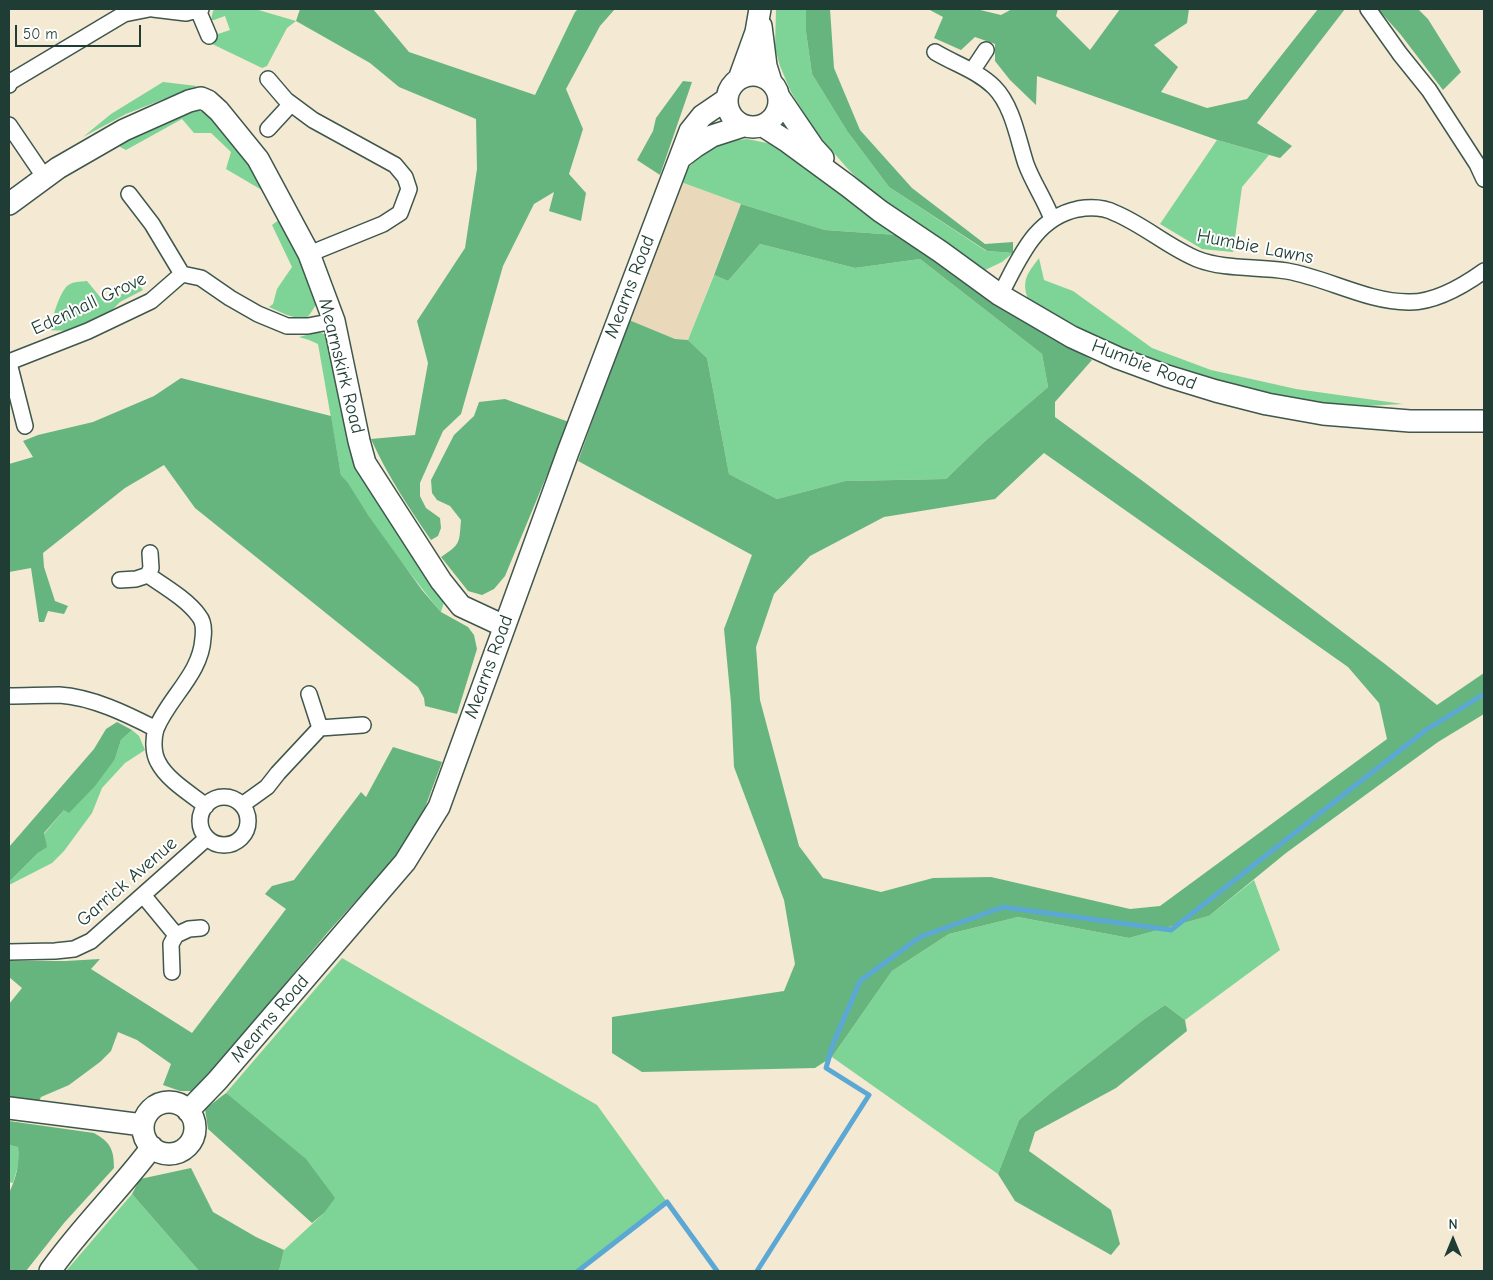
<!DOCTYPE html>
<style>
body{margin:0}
#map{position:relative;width:1493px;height:1280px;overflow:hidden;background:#f4e9d2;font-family:"Comic Neue",sans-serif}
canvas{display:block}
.frame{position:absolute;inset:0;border:10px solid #1f3d34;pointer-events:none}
.north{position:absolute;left:1428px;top:1215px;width:50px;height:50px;-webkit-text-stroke:4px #fff;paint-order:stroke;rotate:0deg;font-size:14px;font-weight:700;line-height:20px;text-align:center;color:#1f3d34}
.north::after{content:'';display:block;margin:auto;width:18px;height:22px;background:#1f3d34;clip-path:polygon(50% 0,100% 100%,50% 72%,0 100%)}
.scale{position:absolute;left:15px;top:25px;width:126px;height:22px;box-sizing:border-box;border:2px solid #1f3d34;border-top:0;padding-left:6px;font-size:15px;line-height:18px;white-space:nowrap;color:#1f3d34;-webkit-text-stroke:4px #fff;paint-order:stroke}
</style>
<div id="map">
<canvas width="1493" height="1280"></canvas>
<div class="frame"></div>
<div class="north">N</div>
<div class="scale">50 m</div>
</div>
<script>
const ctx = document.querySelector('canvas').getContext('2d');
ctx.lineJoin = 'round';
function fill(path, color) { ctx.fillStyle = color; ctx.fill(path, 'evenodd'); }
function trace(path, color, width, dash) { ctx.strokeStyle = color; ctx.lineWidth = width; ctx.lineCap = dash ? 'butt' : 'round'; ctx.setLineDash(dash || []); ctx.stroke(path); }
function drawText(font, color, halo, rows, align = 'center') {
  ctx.font = font + ' "Comic Neue",sans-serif'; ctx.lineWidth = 4; ctx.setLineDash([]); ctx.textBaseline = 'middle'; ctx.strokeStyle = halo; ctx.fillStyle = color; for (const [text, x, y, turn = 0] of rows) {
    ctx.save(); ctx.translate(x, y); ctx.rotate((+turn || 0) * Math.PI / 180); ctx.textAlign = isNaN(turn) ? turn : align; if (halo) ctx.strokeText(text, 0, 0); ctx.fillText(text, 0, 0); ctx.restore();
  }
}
const built = new Path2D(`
 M681,182L741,204L688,340L675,339L629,320Z`);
const green = new Path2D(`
 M215,9H255L296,21L287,28L267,66L262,68L206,41L218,34L230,30L225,16L214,20H211L213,11Z
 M776,9H806V32L812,74L847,131L889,187L986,251L1013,253L1002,262L983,271L870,191L847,168L815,131L791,92L780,66L775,48Z
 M163,82L197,86L126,114L83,137L111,114Z
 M194,110L206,112L248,158L272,196L226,169L231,152L211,133H194L182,119L126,150L120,147L121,140L180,114Z
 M747,139L772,144L897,235L825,230L741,204L681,182L689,167L713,143Z
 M1217,140L1269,155L1242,187L1233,252L1202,249L1160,224Z
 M283,217L319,300L310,314L305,320L287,315L269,307L273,304L277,289L292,267L272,225Z
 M760,244L855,268L920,259L1042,354L1048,387L984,442L946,479L845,481L777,499L729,474L707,358L688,340L714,275L728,281Z
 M1039,258L1044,280L1073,291L1152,348L1211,370L1296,389L1403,404L1348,407L1274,398L1162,365L1098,338L1028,299C1021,280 1028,273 1039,258Z
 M87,281L105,303L139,285L143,290L120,302L109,313L72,331L45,330L52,324C53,314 60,293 67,286C73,281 80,282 87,281Z
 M318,332L327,335L366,477L444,602L441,612C415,581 392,549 369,517C359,503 352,488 341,475L318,344L309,340L299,337Z
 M132,730L139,736L145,750L125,763L102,788L92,813L64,851L52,863L9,885V882L38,853L46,847L44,834L64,810L115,759L121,740Z
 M1254,880L1280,950L1185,1020L1165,1005L1143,1020L1053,1091L1019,1120L998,1174L832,1057L892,971L949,934L1018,917L1129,938L1209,916Z
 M342,958L597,1105L667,1202L578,1271H279L284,1250L324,1213L226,1093Z
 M9,1145L18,1147L19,1162L13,1183L9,1182Z
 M132,1194L199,1271H66Z`);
const forest = new Path2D(`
 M300,9H373L409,52L535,95L575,12L578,9H615L600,26L566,89L583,129L569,174L586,193L581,221L549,211L554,192L534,204L503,266L461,414L443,431L420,483V496L426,508L440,518L441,528L438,536L431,540C409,508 387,475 371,439L415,435L428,363L417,321L465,248L477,169L476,119L399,87L370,63L296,21Z
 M806,9H830L834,68L860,130L912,188L985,244L1013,242V253L987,251L889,187L847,131L812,74L806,32Z
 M928,9H976L1001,15L1012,9H1058L1056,16L1090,50L1120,9H1189L1187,23L1154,45L1178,67L1161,92L1207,108L1247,99L1318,9H1345L1257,123L1292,146L1280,158L1217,140L1037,76L1036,105L1010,80L995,61V44L975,37L961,50L934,38L943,17Z
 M1378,9H1418L1428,19L1461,72L1443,90L1401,35Z
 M683,81L692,82L660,175L637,160L653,131L656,118Z
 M741,204L825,230L897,235L1016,315L1092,360L1055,402V417L1144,482L1385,664L1437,705L1484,673V714L1438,742L1286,853L1209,916L1129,938L1018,917L949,934L892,971L832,1057L815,1068L642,1072L612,1053V1017L784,991L795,964L784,900L734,767L731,703L724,629L752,555L578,461L629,320L675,339L688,340L707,358L729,474L777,499L845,481L946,479L984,442L1048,387L1042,354L920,259L855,268L760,244L728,281L714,275ZM1044,453L1348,667L1379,703L1387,739L1160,906L1130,909L991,877L933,878L881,892L823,878L799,846L760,700L756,647L774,594L810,556L884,517L995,499Z
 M181,378L331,416L341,475L348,483L368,515L422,590L441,612L468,627L474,635L477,649L457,714L425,706L424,698L418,687L195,508L164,465L125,488L43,553L44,567L55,601L68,606L64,614L48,611L44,622H39L31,568L9,572V464L33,457L23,441L38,435L93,422L154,396Z
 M505,399L569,422L505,576L494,589L482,595L468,591L441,557C461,544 459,543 461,520L450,506L437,500L432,493L431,480L454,435L474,416L479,402Z
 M117,722L132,730L121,740L115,759L95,786L69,813L64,810L44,833L47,847L38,853L9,882V847L94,749L106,729Z
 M393,747L442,762L420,821L398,854L328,932L196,1091H180L163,1085L171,1064L137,1040L118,1032L111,1051L100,1062L69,1085L41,1097L38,1103L9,1100V1004L22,988L9,977V961H65L100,959L91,969L192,1033L286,909L265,894L272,886L294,880L361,792L366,797Z
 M1165,1005L1185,1020L1187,1031L1116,1088L1035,1132L1029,1151L1111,1210L1120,1244L1111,1255L1015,1201L998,1174L1019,1120L1053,1091L1143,1020Z
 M226,1093L306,1159L335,1198L324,1213L312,1223L208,1129L205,1109Z
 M9,1121L94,1133C110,1142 114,1149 114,1168L64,1223L26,1271H9V1193C16,1178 20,1164 18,1147L9,1145Z
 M191,1168L213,1212L256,1237L284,1250L279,1271H199L132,1194L140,1179Z`);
const stream = new Path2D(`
 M578,1271L667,1202L717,1271
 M757,1271L869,1095L826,1068L833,1044L860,981L920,937L1003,907L1171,930L1426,730L1484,694`);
const street = new Path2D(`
 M153,9L186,13L201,9
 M1368,9L1400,54L1429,90L1477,164L1484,179
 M198,10L209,36
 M935,52C955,64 978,71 994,87C1013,106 1018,140 1026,164C1033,183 1045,200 1052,219
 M972,71L986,50
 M268,79L286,100L313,120L395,165L405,177L409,189L400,213L383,224L309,254
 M9,85L10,82L124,14L149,9
 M9,125L45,178
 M268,129L291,104
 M129,194L152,224L182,274
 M1000,295C1019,260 1034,218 1078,209C1090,207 1103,207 1115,213C1144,225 1168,247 1197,259C1225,270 1258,266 1287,271C1327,278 1368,302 1408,302C1435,303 1463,286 1484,271
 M9,362L88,331L151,301L182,274L201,278L230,298L258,314L287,326H308L334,321
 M9,363L25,426
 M148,575C164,586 188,600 199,616C204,622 204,630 203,638C201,674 169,697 156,729C153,739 153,753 158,762C167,780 191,794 206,806
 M120,580L136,579L148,575L151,568L150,553
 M309,694L320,728L363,725
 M9,696C25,696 42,695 59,695C92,697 127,714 156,729
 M200 821a24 24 0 1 1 48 0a24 24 0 1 1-48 0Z
 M242,805L267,787L278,773L320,728
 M143,895L176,935L171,944L172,972
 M176,935L189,929L201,928
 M9,952L55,951L74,949L91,941L207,838`);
const secondary = new Path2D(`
 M761,26L766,66L771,82
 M727 101a26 26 0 1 1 52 0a26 26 0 1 1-52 0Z
 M739,79L756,32L760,9
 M779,97L813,147L823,158
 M763,126L788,142L848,186L880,211L941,252L1000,295L1072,337L1118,358L1167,376L1216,391L1267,404L1323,414L1410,421H1484
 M680,158L696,146L712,136L743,126
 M9,204L58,168L124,130L189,101L201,98L208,101L219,111L258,159L309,254L334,321L359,441L365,463L441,581L461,606L504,626
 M143 1128a26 26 0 1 1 52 0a26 26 0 1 1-52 0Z
 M9,1108L143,1125
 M188,1111L217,1081L405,862L439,807L568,452L690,131L702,116L727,99
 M50,1271C81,1227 120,1190 152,1147`);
const streetNames = [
 ["Humbie Lawns",1255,247,11],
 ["Mearns Road",630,287,-69],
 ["Edenhall Grove",89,304,-25],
 ["Humbie Road",1144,365,21],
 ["Mearnskirk Road",341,366,76],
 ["Mearns Road",489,667,-70],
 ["Garrick Avenue",127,882,-41],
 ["Mearns Road",270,1019,-49]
];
fill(built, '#ead8ba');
fill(green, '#7ed396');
fill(forest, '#66b57f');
trace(stream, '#5ca8d5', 5);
trace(street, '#3f574c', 18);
trace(secondary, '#3f574c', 24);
trace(street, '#fff', 15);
trace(secondary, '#fff', 21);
drawText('19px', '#1f3d34', '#fff', streetNames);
</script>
